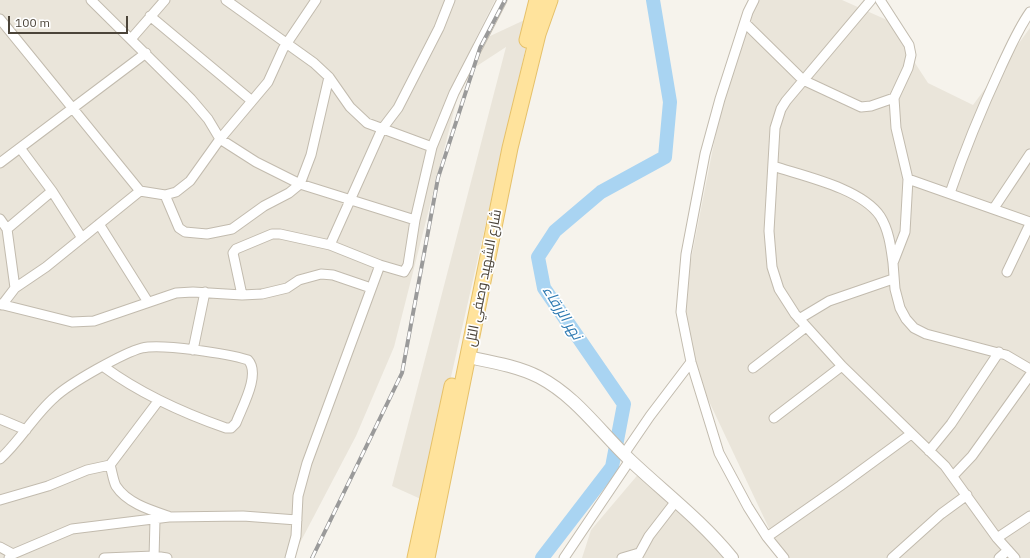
<!DOCTYPE html>
<meta charset="utf-8">
<style>
body{margin:0}
#map{position:relative;width:1030px;height:558px;overflow:hidden;background:#f6f3ec;font-family:"IBM Plex Sans",sans-serif}
canvas{display:block}
.scale{position:absolute;left:8px;top:16px;width:120px;height:18px;box-sizing:border-box;border:2px solid #4b4439;border-top:0;padding-left:5px;font-size:12px;line-height:14px;white-space:nowrap;color:#4b4439;-webkit-text-stroke:3px #fff;paint-order:stroke}
</style>
<div id="map">
<canvas width="1030" height="558"></canvas>
<div class="scale">100 m</div>
</div>
<script>
const ctx = document.querySelector('canvas').getContext('2d');
ctx.lineJoin = 'round';
function fill(path, color) { ctx.fillStyle = color; ctx.fill(path, 'evenodd'); }
function trace(path, color, width, dash) { ctx.strokeStyle = color; ctx.lineWidth = width; ctx.lineCap = dash ? 'butt' : 'round'; ctx.setLineDash(dash || []); ctx.stroke(path); }
function drawText(font, color, halo, rows, align = 'center') {
  ctx.font = font + ' "IBM Plex Sans",Cairo,sans-serif'; ctx.lineWidth = 3.5; ctx.setLineDash([]); ctx.textBaseline = 'middle'; ctx.strokeStyle = halo; ctx.fillStyle = color; for (const [text, x, y, turn = 0] of rows) {
    ctx.save(); ctx.translate(x, y); ctx.rotate((+turn || 0) * Math.PI / 180); ctx.textAlign = isNaN(turn) ? turn : align; if (halo) ctx.strokeText(text, 0, 0); ctx.fillText(text, 0, 0); ctx.restore();
  }
}
const residential = new Path2D(`
 M0,0H495L473,44L533,16L423,500L392,486L506,47L463,75L394,347L356,436L292,558H0Z
 M755,0H842L887,20L928,83L973,105L1030,28V558H783L698,378L683,300L725,87Z
 M641,471L727,558H582L591,530Z`);
const river = new Path2D(`
 M542,558L612,467L624,404L544,288L538,257L555,231L601,192L665,157L670,102L653,0`);
const minor = new Path2D(`
 M91,0L191,99L208,119L220,139L256,162L300,184L415,220
 M226,0L314,63L329,77L350,107L367,123L432,147
 M754,0L748,12L720,99L705,154L686,254L681,312L691,362L719,453L748,507L767,537L784,558
 M871,0L786,101L781,109L775,128L769,231L772,267L779,289L795,314L842,366L945,466L997,538L1015,558
 M880,0L909,45L911,55L908,68L894,98L896,128L908,179L905,232L893,263L895,289L900,308L906,319L914,328L926,334L1006,355L1030,369
 M150,16L252,101
 M0,19L140,191
 M745,23L803,80L861,107L871,106L894,98
 M131,39L165,0
 M20,148L52,191L82,238
 M0,163L146,53
 M773,166C803,176 861,188 880,216C889,230 891,248 893,263
 M908,179L1030,222
 M950,193C965,149 982,108 1001,67C1010,48 1018,29 1030,12
 M165,195L179,228L185,232L207,234L232,229L264,206L289,193L300,184L311,155L329,77
 M994,208L1030,154
 M0,219L7,229L15,288
 M99,224L148,302
 M7,229L52,191
 M330,245L382,129L398,108L439,28L450,0
 M1007,272L1030,224
 M242,295L233,253L236,249L272,234H280L330,245L380,265L404,272L408,265L415,220L432,147L454,93L502,0
 M0,304L72,322L94,321L176,293L193,292L242,295L262,294L287,288L299,280L321,274L333,275L371,288
 M2,305L15,288L46,267L140,191L165,195L176,192L190,181L220,139L268,82L283,49L316,0
 M799,319L829,301L893,279
 M193,350L205,292
 M753,368L806,327
 M159,400L110,465C112,471 113,480 116,486C127,503 150,510 168,516
 M774,418L842,366
 M0,419L26,430
 M929,451L951,424L999,352
 M624,454L650,416L691,362
 M0,459C21,440 34,415 55,397C70,383 123,353 142,348C161,343 229,354 248,360C261,374 242,407 236,423L231,428H226C183,413 141,394 104,367
 M953,476L972,456L1030,375
 M0,500L48,486L87,470L110,465
 M767,537L840,486L911,434
 M997,538L1030,516
 M0,547L13,554
 M9,558L13,554L72,529L169,517L243,516L297,520
 M104,558L154,556L167,558
 M154,558L155,520
 M290,558L296,536L298,496L307,463L380,265
 M564,558L630,460
 M622,558L639,553
 M637,558L649,536L676,501
 M892,558L941,514L967,495
 M999,558L1008,550`);
const tertiary = new Path2D(`
 M468,357C492,362 517,366 539,377C577,397 600,432 631,461C665,493 702,521 732,558`);
const primary = new Path2D(`
 M527,40L537,0
 M415,558L452,386
 M427,558L510,148L538,34L550,0`);
const rail = new Path2D(`
 M312,558L402,373L438,178L480,48L505,0`);
const streetNames = [
 ["شارع الشهيد وصفي التل",484,278,-79]
];
const waterNames = [
 ["نهر الزرقاء",562,313,58]
];
fill(residential, '#eae5da');
trace(river, '#a9d4f2', 14);
trace(minor, '#c2bbae', 11);
trace(tertiary, '#c2bbae', 14);
trace(primary, '#e6c16a', 17);
trace(minor, '#fff', 9);
trace(tertiary, '#fff', 12);
trace(primary, '#ffe39c', 15);
trace(rail, '#9a9a9a', 4);
trace(rail, '#fff', 2.5, [8]);
drawText('14px', '#4b4439', '#fff', streetNames);
drawText('italic 15px', '#2e7ab2', '#fff', waterNames);
</script>
